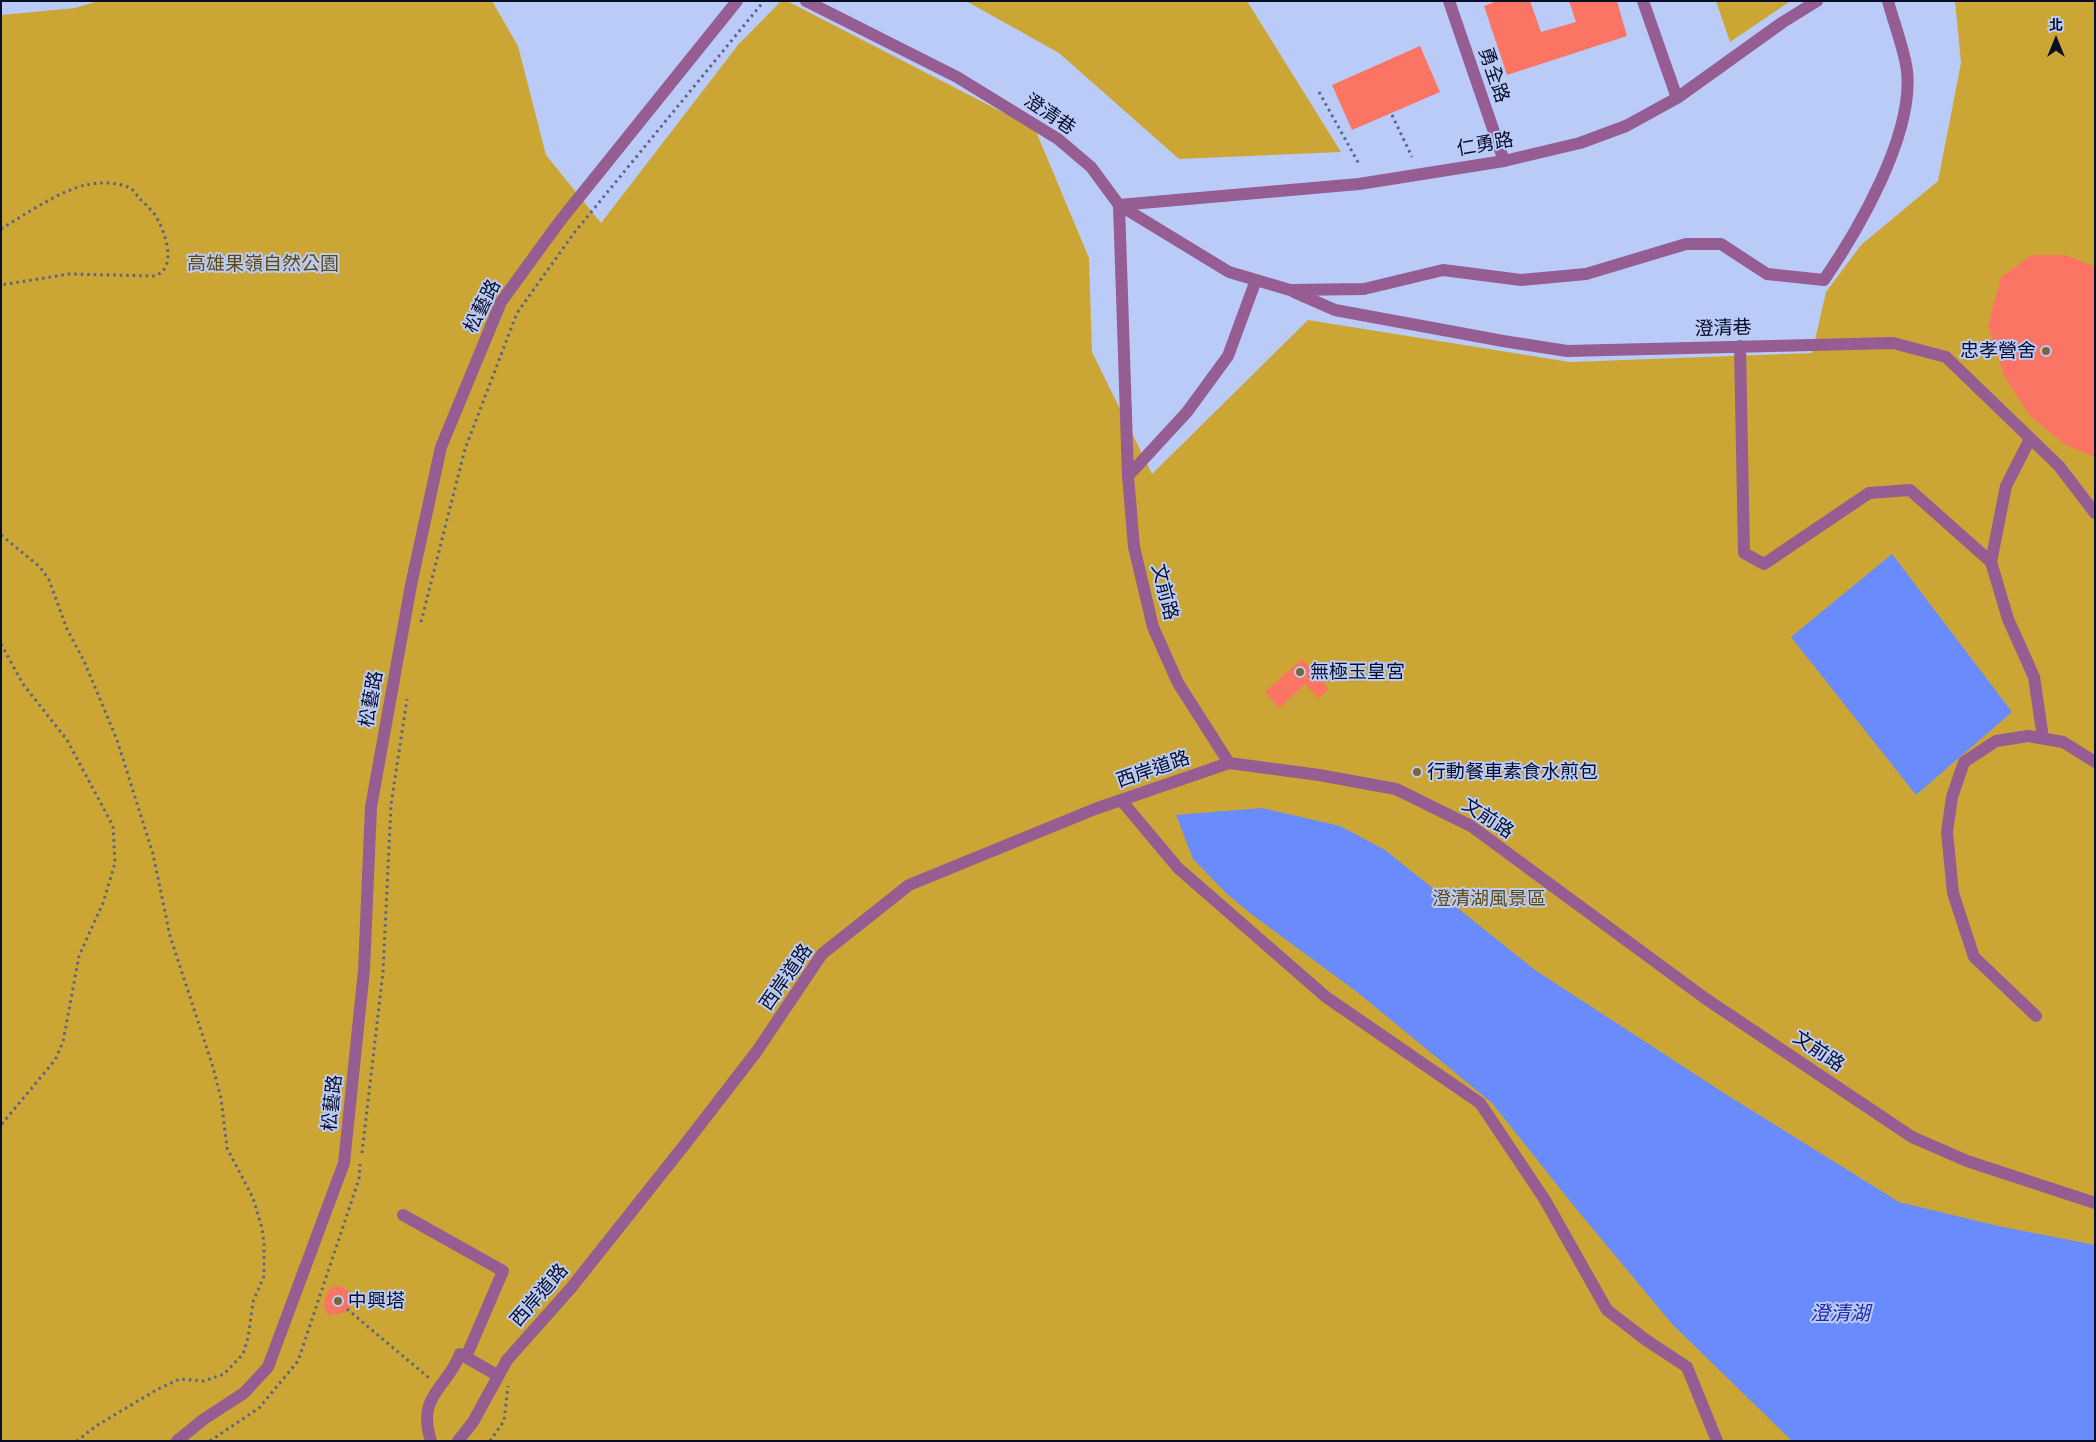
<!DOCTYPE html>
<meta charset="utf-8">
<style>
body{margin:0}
#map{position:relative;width:2096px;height:1442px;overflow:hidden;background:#bbcbf8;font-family:Commissioner,"Noto Sans TC",sans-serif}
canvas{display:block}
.frame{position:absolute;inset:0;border:2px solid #080e28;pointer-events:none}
.north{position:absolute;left:2031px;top:15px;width:50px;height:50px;-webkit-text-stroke:4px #bbcbf8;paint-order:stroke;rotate:0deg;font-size:14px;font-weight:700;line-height:20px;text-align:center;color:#080e28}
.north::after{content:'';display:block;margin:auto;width:18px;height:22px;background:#080e28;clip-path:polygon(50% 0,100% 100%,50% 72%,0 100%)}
</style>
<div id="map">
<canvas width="2096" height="1442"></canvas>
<div class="frame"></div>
<div class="north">北</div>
</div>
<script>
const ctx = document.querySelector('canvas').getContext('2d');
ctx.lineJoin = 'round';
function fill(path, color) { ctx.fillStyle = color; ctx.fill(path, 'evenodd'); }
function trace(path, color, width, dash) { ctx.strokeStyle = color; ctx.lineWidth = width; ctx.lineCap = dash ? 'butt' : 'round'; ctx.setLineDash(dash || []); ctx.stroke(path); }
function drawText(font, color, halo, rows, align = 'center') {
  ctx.font = font + ' Commissioner,"Noto Sans TC",sans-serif'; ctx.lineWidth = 4; ctx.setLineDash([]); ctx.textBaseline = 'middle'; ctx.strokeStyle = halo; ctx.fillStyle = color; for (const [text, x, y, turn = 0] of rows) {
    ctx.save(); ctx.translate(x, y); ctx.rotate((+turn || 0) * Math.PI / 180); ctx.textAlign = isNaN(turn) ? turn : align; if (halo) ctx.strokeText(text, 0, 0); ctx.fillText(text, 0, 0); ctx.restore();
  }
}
const green = new Path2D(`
 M99,1H492L518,46L546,155L601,223L738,45L781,1H787L1035,129L1089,258L1092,352L1152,474L1308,320L1570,362L1812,353L1826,292L1861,245L1938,181L1961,63L1955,1H2095V1441H1V15L75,8Z
 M966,1H1247L1341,152L1179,159L1059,53Z
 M1716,1H1789V2L1730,42Z`);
const water = new Path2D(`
 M1892,554L2012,712L1916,795L1791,637Z
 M1262,808L1340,826L1385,850L1535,970L1727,1095L1899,1202L1998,1226L2095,1245V1441H1792L1672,1324L1573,1205L1492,1103L1357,992L1251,914L1227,894L1193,859L1176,815Z`);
const building = new Path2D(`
 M1497,1H1530L1541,32L1576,22L1569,1H1617L1627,36L1507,75L1484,6Z
 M1420,46L1440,92L1352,130L1332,85Z
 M2032,255H2066L2095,267V457L2066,445L2030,416L2004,376L1988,326L2001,277Z
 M1302,659L1329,689L1318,698L1305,684L1279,708L1265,692Z
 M341,1286L348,1291L352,1304L345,1313L328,1315L324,1308L325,1297L331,1287Z`);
const path = new Path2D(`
 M1319,92L1359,164
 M1392,115L1412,157
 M1,229C24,215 61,190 86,185C99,182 116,182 128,187C133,189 136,194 139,198C144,203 150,208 155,215C164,229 179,267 155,276L69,274L1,285
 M1,535L40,567L49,580L67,629L84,661L117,740L153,854L170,936L212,1064L221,1098L227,1148L253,1198L262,1228L264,1244V1276L253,1302L248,1338L243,1354L224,1374L204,1381L180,1379L158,1389L96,1426L77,1441
 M421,622L465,449L517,313L574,233L764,1
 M1,644L23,684L67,740L113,826L115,863L103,903L79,956L63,1042L55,1060L1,1125
 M362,1153L383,972L391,805L407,699
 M347,1309L429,1378
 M210,1441L259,1408L298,1361L359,1179L360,1164
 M490,1441L504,1421L508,1386`);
const minor = new Path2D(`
 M806,1L957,77L1058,139L1091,167L1119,205L1229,272L1290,290L1364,289L1443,270L1521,280L1586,274L1686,244H1721L1767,274L1824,280C1859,229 1914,134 1907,71C1904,48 1894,24 1888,1
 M1449,1L1504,161
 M1643,1L1677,98
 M1119,205L1359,184L1504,161L1580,143L1626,126L1677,98L1783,22L1817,1
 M1119,205L1128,476L1134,547L1153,627L1178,683L1229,763
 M1294,292L1335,310L1503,341L1567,351L1893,343L1946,357L2059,466L2095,513
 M1740,346L1744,553L1764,564L1869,493L1910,490L1991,562
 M2030,439L2006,486L1991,562L2008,619L2034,677L2043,738
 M1128,476L1187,412L1228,356L1256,280
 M1121,800L1178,868L1326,997L1480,1103L1545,1200L1607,1310L1646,1340L1687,1367L1717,1441
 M2036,1016L1974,957L1953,893L1947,832L1952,797L1964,762L1996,741L2028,736L2063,742L2095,762
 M403,1215L503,1271L466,1357
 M177,1441L204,1419L244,1393L268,1367L344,1163L364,970L371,807L411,585L441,447L501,302L560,221L737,1
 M431,1441C416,1395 447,1389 460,1354L497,1375
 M458,1441L473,1422L507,1360L571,1288L686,1143L757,1051L822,954L909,885L1095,809L1229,763L1319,775L1396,789L1471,826L1706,999L1912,1137L1967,1161L2095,1203`);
const markers = [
 [2046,351,5,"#796735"],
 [1300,672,5,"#796735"],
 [1417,772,5,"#796735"],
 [338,1301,5,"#796735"]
];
const streetNames = [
 ["勇全路",1494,75,71],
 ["澄清巷",1050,114,34],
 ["仁勇路",1485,144,-10],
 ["松藝路",482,306,-63],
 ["澄清巷",1723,328,-2],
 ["文前路",1165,592,76],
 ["松藝路",371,699,-80],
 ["西岸道路",1153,769,-19],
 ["文前路",1488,818,33],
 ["西岸道路",786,977,-55],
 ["文前路",1819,1051,34],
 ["松藝路",332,1103,-84],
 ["西岸道路",539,1295,-49]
];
const parkNames = [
 ["高雄果嶺自然公園",263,264],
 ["澄清湖風景區",1489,899]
];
const poiNames = [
 ["忠孝營舍",2036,351,"right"],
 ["無極玉皇宮",1310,672],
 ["行動餐車素食水煎包",1427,772],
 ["中興塔",348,1301]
];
const waterNames = [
 ["澄清湖",1840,1313]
];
fill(green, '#cca635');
fill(water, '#6a8bfb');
fill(building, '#fc7463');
trace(path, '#5a6487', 3, [2.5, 4]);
trace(minor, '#955d91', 12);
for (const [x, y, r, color] of markers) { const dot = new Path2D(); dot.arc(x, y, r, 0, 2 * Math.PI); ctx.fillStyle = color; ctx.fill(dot); trace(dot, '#bbcbf8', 2); }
drawText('19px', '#080e28', '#bbcbf8', streetNames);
drawText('19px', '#5f4b0d', '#bbcbf8', parkNames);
drawText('19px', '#080e28', '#bbcbf8', poiNames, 'left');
drawText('italic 20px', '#202aab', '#bbcbf8', waterNames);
</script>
